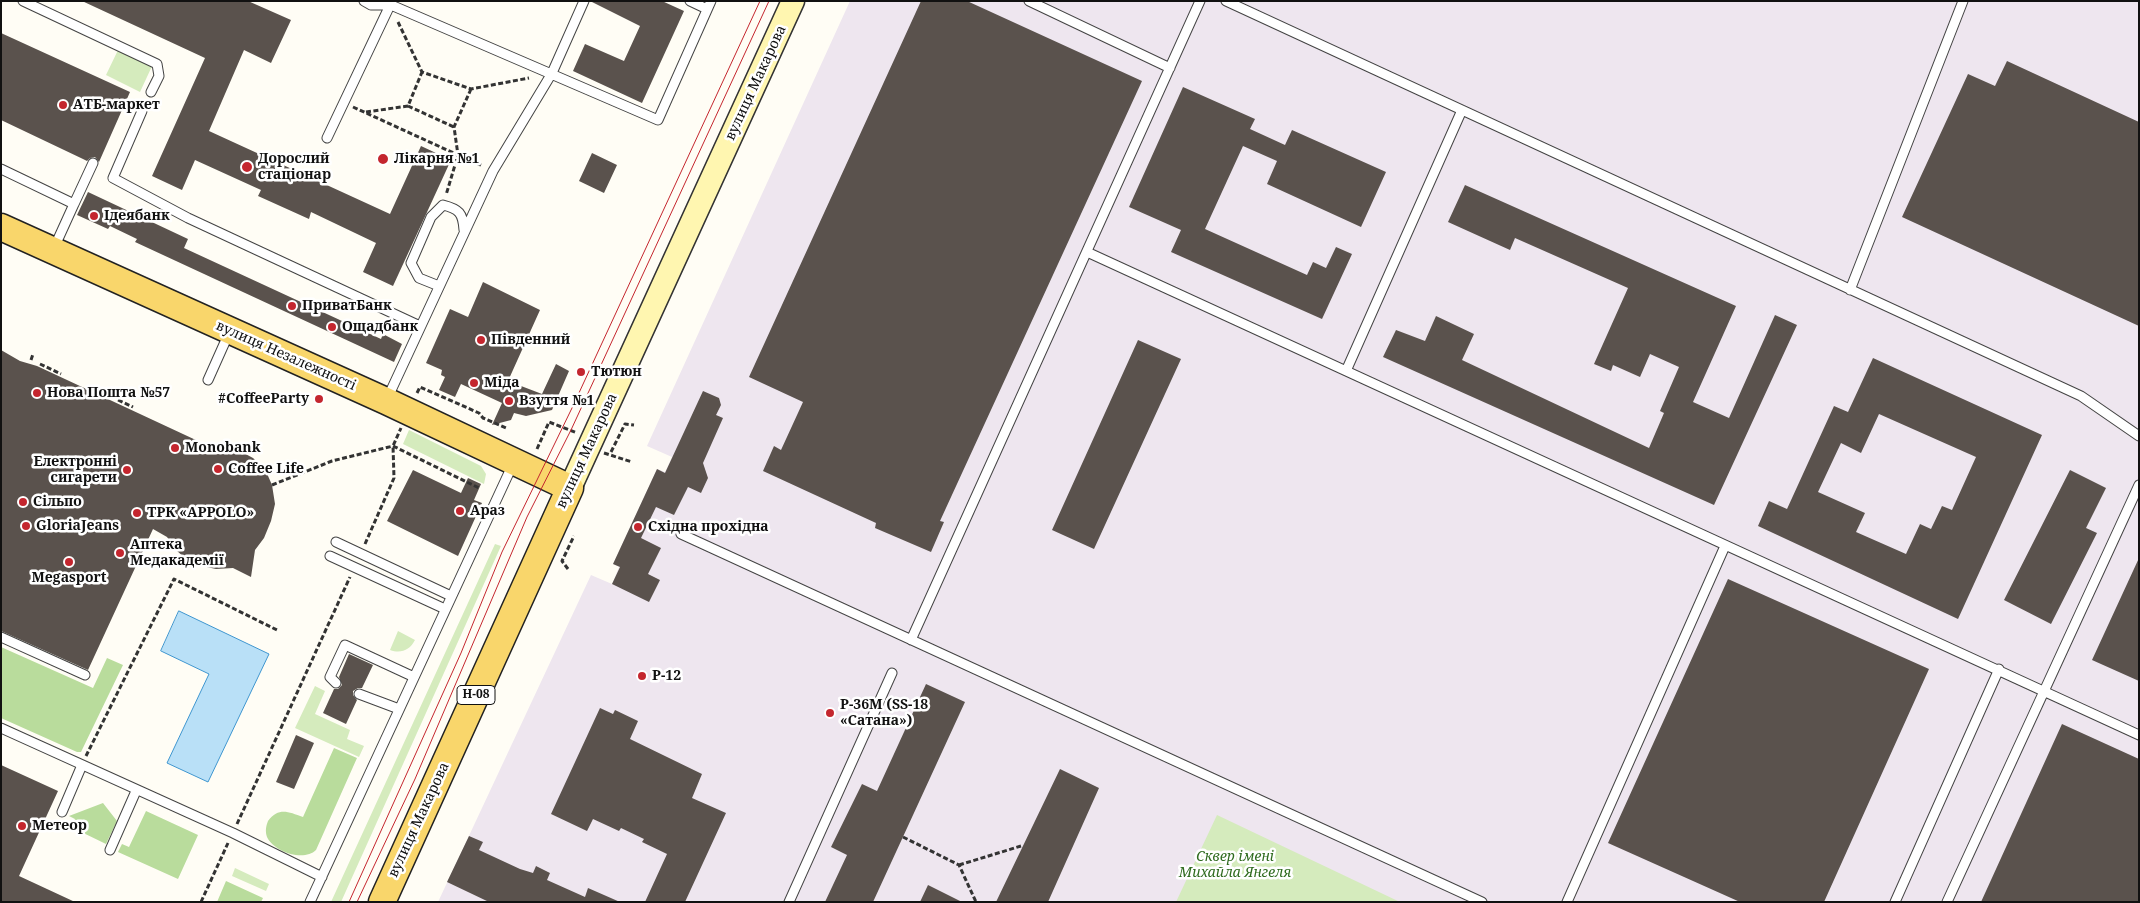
<!DOCTYPE html>
<meta charset="utf-8">
<style>
body{margin:0}
#map{position:relative;width:2140px;height:903px;overflow:hidden;background:#fffdf5;font-family:"Noto Serif",serif}
canvas{display:block}
.frame{position:absolute;inset:0;border:2px solid #111;pointer-events:none}
</style>
<div id="map">
<canvas width="2140" height="903"></canvas>
<div class="frame"></div>
</div>
<script>
const ctx = document.querySelector('canvas').getContext('2d');
ctx.lineJoin = 'round';
function fill(path, color) { ctx.fillStyle = color; ctx.fill(path, 'evenodd'); }
function trace(path, color, width, dash) { ctx.strokeStyle = color; ctx.lineWidth = width; ctx.lineCap = dash ? 'butt' : 'round'; ctx.setLineDash(dash || []); ctx.stroke(path); }
function drawText(font, color, halo, rows, align = 'center') {
  ctx.font = font + ' "Noto Serif",serif'; ctx.lineWidth = 5; ctx.setLineDash([]); ctx.textBaseline = 'middle'; ctx.strokeStyle = halo; ctx.fillStyle = color; for (const [text, x, y, turn = 0] of rows) {
    ctx.save(); ctx.translate(x, y); ctx.rotate((+turn || 0) * Math.PI / 180); ctx.textAlign = isNaN(turn) ? turn : align; if (halo) ctx.strokeText(text, 0, 0); ctx.fillText(text, 0, 0); ctx.restore();
  }
}
const industrial = new Path2D(`
 M850,1H2139V902H438L591,575L612,584L619,567L613,564L657,469L665,472L672,457L647,446Z`);
const green = new Path2D(`
 M119,48L153,64L140,92L106,75Z
 M409,430L481,466L486,474L484,484L403,444Z
 M495,544L501,546L341,902H331Z
 M398,631L415,640C410,650 401,654 390,650Z
 M315,686L325,691L315,714L350,730L347,739L364,746L359,757L295,728Z
 M1217,815L1400,902H1176Z
 M235,868L269,884L266,891L232,876Z`);
const forest = new Path2D(`
 M1,647L93,688L107,658L123,665L81,752H77L1,718Z
 M334,748L357,758L316,850C304,862 274,852 267,837C265,831 266,826 268,821C279,807 288,812 303,817Z
 M103,803L117,821L106,844L71,827L75,819L69,816Z
 M146,811L198,835L178,879L118,852L122,844L129,847Z
 M226,881L263,898L261,902H217Z`);
const water = new Path2D(`
 M179,611L269,654L208,782L167,763L209,674L161,651Z`);
const building = new Path2D(`
 M82,1H248L291,20L271,63L244,50L209,131L390,214L421,146L451,160L393,286L363,272L376,243L311,212L309,219L258,196L261,190L195,160L182,190L152,176L205,58Z
 M590,1H662L684,11L642,103L573,71L585,44L624,61L640,26Z
 M921,1H967L1142,81L940,521L944,522L931,552L875,528L876,523L763,471L774,446L781,450L803,402L749,377Z
 M1,33L130,92L99,162L95,157L90,158L87,161L83,159L1,120Z
 M2007,61L2139,122V326L1902,217L1968,74L1995,86Z
 M1183,87L1255,119L1250,129L1285,145L1292,130L1386,172L1361,227L1267,184L1277,161L1243,146L1205,229L1307,275L1313,262L1326,268L1336,247L1352,254L1322,319L1171,252L1181,230L1129,207Z
 M592,153L617,165L604,193L579,181Z
 M1465,185L1736,306L1693,402L1729,418L1775,315L1797,325L1714,505L1383,357L1396,330L1425,341L1436,316L1474,334L1462,360L1649,448L1664,413L1660,411L1679,367L1650,354L1640,377L1613,365L1611,371L1594,364L1628,288L1515,238L1510,250L1448,222Z
 M88,192L188,239L184,248L381,339L383,334L402,344L394,362L135,242L137,239L110,226L108,229L77,215Z
 M483,282L540,310L508,381L542,394L556,364L569,371L552,410L526,416L514,413L511,420L492,425L502,403L461,384L455,397L439,390L445,377L441,375L442,370L426,363L450,309L468,317Z
 M1138,340L1181,359L1094,549L1052,530Z
 M1,350L20,361L37,366L213,448H227L240,451L253,458L265,469L272,485L275,504L271,521L264,538L255,550L251,577L233,568L216,569L202,566L187,560L176,550L167,537L153,529L88,670L1,631Z
 M1873,358L2042,435L1958,619L1758,526L1769,501L1787,509L1834,406L1848,412ZM1879,414L1976,457L1952,510L1942,506L1931,529L1920,524L1906,554L1856,532L1865,513L1818,492L1841,443L1861,453Z
 M703,391L719,398L721,405L716,415L723,418L703,463L708,478L701,493L688,487L674,515L656,507L641,538L661,548L648,574L660,580L649,602L612,584L620,567L613,564L657,469L665,473Z
 M413,470L461,493L468,478L481,484L474,500L482,503L458,556L387,521Z
 M2070,470L2106,488L2086,528L2097,533L2051,624L2004,600Z
 M2139,558V681L2092,660Z
 M1728,579L1929,669L1824,902H1740L1608,843Z
 M349,654L373,665L362,688H358L353,691V695L357,700L346,724L323,713L334,689H338L342,685L339,677Z
 M926,684L965,702L873,902H825L847,855L831,847L862,784L877,791Z
 M600,708L613,714L615,710L638,721L630,739L702,774L692,798L726,813L685,902H645L667,854L642,842L644,839L621,828L619,831L593,819L587,831L551,814Z
 M2062,724L2139,759V902H1981Z
 M296,735L314,743L294,789L276,782Z
 M1,765L58,791L19,876L75,902H1Z
 M1060,769L1099,788L1048,902H996Z
 M469,836L483,842L479,850L520,869L533,873L536,866L550,873L547,880L585,897L588,888L620,902H489L447,882Z
 M928,885L962,902H920Z`);
const path = new Path2D(`
 M398,22L422,72L471,89L529,78
 M471,89L454,127L458,155L483,166
 M408,106L454,127
 M353,107L458,155L446,195
 M366,112L408,106L422,72
 M31,360L33,354
 M40,364L61,374
 M94,388L109,396
 M417,393L420,387L479,413L483,418L506,428
 M118,400L133,407
 M537,449L549,422L577,433
 M611,452L625,424L634,425
 M604,453L632,462
 M272,485L332,461L393,446L479,488
 M365,544L394,478L393,446L401,428
 M568,569L562,561L574,536
 M86,756L174,579L279,631
 M66,822L71,825L68,830
 M237,824L350,577
 M903,837L959,865L976,902
 M959,865L1021,846
 M201,902L228,843`);
const service = new Path2D(`
 M23,1L157,64L159,76L151,92
 M364,1L371,5H391L658,120L711,1
 M690,1L707,9
 M1029,1L1170,68
 M1226,1L2081,396L2139,436
 M142,111L113,178L188,218L420,326
 M327,138L392,1
 M1,169L74,204L54,248
 M74,204L93,163
 M1087,252C1438,413 1789,573 2139,735
 M439,286L419,278L411,263L431,217L443,205C459,209 463,213 464,230
 M1850,290L1963,1
 M1346,371L1462,110
 M208,380L229,333
 M387,399L493,171L552,73L584,1
 M681,534L1482,902
 M336,542L451,596
 M330,556L445,609
 M1,637L85,675
 M911,640L1200,1
 M336,683L330,677L345,645L414,677
 M359,694L399,709
 M1,728L233,833L322,877
 M62,812L82,765
 M110,850L136,791
 M310,902L513,464
 M789,902L892,673
 M1567,902L1725,546
 M1895,902L1999,669
 M1947,902L2139,485`);
const secondary = new Path2D(`
 M570,488L793,1`);
const primary = new Path2D(`
 M1,227L386,401L570,488L382,902`);
const tram = new Path2D(`
 M349,902L461,653L502,552L572,408L760,1
 M357,902L415,779L527,517L571,430L769,1`);
const markers = [
 [63,105,5,"#c4262e"],
 [383,159,6,"#c4262e"],
 [247,167,6,"#c4262e"],
 [94,216,5,"#c4262e"],
 [292,306,5,"#c4262e"],
 [332,327,5,"#c4262e"],
 [481,340,5,"#c4262e"],
 [581,372,5,"#c4262e"],
 [474,383,5,"#c4262e"],
 [37,393,5,"#c4262e"],
 [319,399,5,"#c4262e"],
 [509,401,5,"#c4262e"],
 [175,448,5,"#c4262e"],
 [218,469,5,"#c4262e"],
 [127,470,5,"#c4262e"],
 [23,502,5,"#c4262e"],
 [460,511,5,"#c4262e"],
 [137,513,5,"#c4262e"],
 [26,526,5,"#c4262e"],
 [638,527,5,"#c4262e"],
 [120,553,5,"#c4262e"],
 [69,562,5,"#c4262e"],
 [642,676,5,"#c4262e"],
 [830,713,5,"#c4262e"],
 [22,826,5,"#c4262e"]
];
const shields = [
 [476,695,38]
];
const shieldNames = [
 ["Н-08",476,695]
];
const streetNames = [
 ["вулиця Макарова",756,83,-65],
 ["вулиця Незалежності",286,356,24],
 ["вулиця Макарова",587,451,-65],
 ["вулиця Макарова",419,820,-65]
];
const poiNames = [
 ["АТБ-маркет",73,105],
 ["Дорослий",258,159],
 ["стаціонар",258,175],
 ["Лікарня №1",394,159],
 ["Ідеябанк",104,216],
 ["ПриватБанк",302,306],
 ["Ощадбанк",342,327],
 ["Південний",491,340],
 ["Тютюн",591,372],
 ["Міда",484,383],
 ["Нова Пошта №57",47,393],
 ["#CoffeeParty",309,399,"right"],
 ["Взуття №1",519,401],
 ["Monobank",185,448],
 ["Електронні",117,462,"right"],
 ["сигарети",117,478,"right"],
 ["Coffee Life",228,469],
 ["Сільпо",33,502],
 ["Араз",470,511],
 ["ТРК «APPOLO»",147,513],
 ["GloriaJeans",36,526],
 ["Східна прохідна",648,527],
 ["Аптека",130,545],
 ["Медакадемії",130,561],
 ["Megasport",69,578,"center"],
 ["Р-12",652,676],
 ["Р-36М (SS-18",840,705],
 ["«Сатана»)",840,721],
 ["Метеор",32,826]
];
const parkNames = [
 ["Сквер імені",1235,857],
 ["Михайла Янгеля",1235,873]
];
fill(industrial, '#eee6ef');
fill(green, '#d5ebbd');
fill(forest, '#b9dc9c');
fill(water, '#b9e0f7');
trace(water, '#3f96cf', 1);
fill(building, '#5a524d');
trace(service, '#444', 11);
trace(secondary, '#333', 25);
trace(primary, '#222', 29);
trace(path, '#333', 3, [5, 2.5]);
trace(service, '#fff', 9);
trace(secondary, '#fff6b0', 22);
trace(primary, '#f9d66b', 26);
trace(tram, '#c4262e', 1);
for (const [x, y, r, color] of markers) { const dot = new Path2D(); dot.arc(x, y, r, 0, 2 * Math.PI); ctx.fillStyle = color; ctx.fill(dot); trace(dot, '#fff', 2); }
for (const [x, y, w] of shields) { const box = new Path2D(); box.roundRect(x - w / 2, y - 9.5, w, 19, 4); ctx.fillStyle = '#fff'; ctx.fill(box); trace(box, '#111', 1); }
drawText('bold 12px', '#111', null, shieldNames);
drawText('14px', '#111', '#fff', streetNames);
drawText('bold 14px', '#111', '#fff', poiNames, 'left');
drawText('italic 14px', '#2f6b1f', '#fff', parkNames);
</script>
